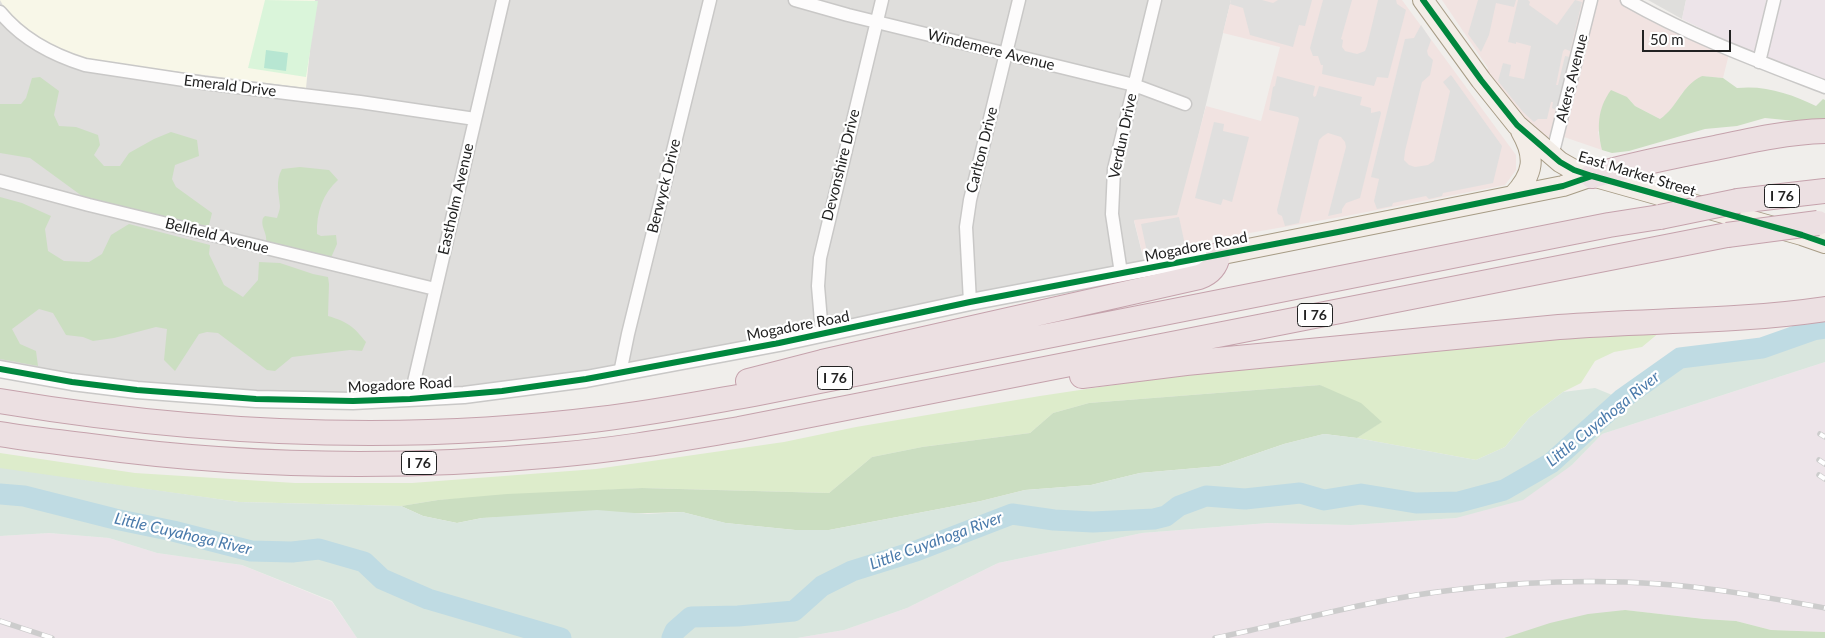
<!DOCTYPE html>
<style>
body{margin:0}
#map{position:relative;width:1825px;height:638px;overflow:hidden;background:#f0eeeb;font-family:Lato,sans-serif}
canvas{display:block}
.scale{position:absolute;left:1642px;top:30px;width:89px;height:22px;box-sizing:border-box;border:2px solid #222;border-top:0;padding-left:6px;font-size:15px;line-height:18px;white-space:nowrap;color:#222;-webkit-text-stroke:4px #fff;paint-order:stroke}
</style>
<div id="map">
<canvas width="1825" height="638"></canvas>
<div class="scale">50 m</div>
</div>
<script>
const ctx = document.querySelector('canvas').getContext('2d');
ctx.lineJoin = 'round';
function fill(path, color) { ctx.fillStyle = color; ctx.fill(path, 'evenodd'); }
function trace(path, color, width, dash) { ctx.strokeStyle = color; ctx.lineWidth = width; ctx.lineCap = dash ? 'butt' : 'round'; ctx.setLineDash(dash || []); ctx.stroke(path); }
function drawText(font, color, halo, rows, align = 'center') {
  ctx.font = font + ' Lato,sans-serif'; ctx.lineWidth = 4.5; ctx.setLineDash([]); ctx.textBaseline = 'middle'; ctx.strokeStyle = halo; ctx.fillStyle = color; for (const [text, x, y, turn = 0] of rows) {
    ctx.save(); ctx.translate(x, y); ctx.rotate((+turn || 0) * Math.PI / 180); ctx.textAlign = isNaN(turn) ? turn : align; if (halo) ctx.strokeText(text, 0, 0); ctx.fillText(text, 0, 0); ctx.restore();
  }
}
const residential = new Path2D(`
 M0,0H1231L1179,217L1134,221L1146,269L586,379L297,400L0,369Z
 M1648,0H1686L1682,19Z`);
const commercial = new Path2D(`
 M1231,0H1402L1516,155V170L1505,185L1346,216L1142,252L1134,220L1177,215L1206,106L1261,121L1280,47L1223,33Z
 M1442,0H1588L1550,151L1483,79L1488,68Z
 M1595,0H1622L1729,54L1723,78L1702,76L1683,92L1669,113L1660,119L1635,106L1627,97L1598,132L1602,150L1564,137Z`);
const industrial = new Path2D(`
 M1686,0H1766L1757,56L1682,19Z
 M1779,0H1825V82L1764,58Z
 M1825,362V632L1771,630L1736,621L1704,619L1625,610L1503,638H797L844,630L907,608L998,563L1142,533L1268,523L1351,525L1456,518L1572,465L1602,434Z
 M48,533L109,538L157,553L242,565L332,602L357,638H0V536Z`);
const education = new Path2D(`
 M0,0H315L306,88L110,63L74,55L39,39L5,9Z`);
const grass = new Path2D(`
 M1660,332L1642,347L1614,352L1595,361L1581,383L1563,392L1529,418L1505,447L1476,460L1357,438L1381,422L1320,385L1089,403L1053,413L1030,433L922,447L872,457L829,493L642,488L438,500L401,506L239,502L0,469V453L135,473L295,483H412L596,469L784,442L856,427L1040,396L1173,376L1583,333Z`);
const forest = new Path2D(`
 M1702,76L1723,78L1737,88C1766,85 1791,94 1816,106L1823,99L1825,100V124L1765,118L1737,126L1705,129L1629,151L1612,153L1602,150C1597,128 1597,109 1611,90L1627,97L1635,106L1660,119C1678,107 1681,86 1702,76Z
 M40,77L59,91L54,115L59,126L76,127L98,135L100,145L94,155L104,166H120L129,153L154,139L171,132L197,140L199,156L175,165L172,179L176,187L212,213L209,225H194L82,196L30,158L0,153V104H21L26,98L32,78Z
 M300,167L329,170L338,180C323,193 316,213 317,234L321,236L336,235L337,244L330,260L266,244C268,232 260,228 263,218L265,216L277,218C278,214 280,210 280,206C279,194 275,181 282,169Z
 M0,197L22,203L51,216L45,229L48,251L64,261L89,262L102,254L111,235L129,224L210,245L209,254L224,285L243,297L258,280L259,262L280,263L313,274L328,277L329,284L328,316C348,322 353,326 366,342L362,351L350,350L292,357L275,371L267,370L218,333L207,332L199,334L175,371L164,360L167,329L156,327L114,338L93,341L83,337L66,335L53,313L39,309L12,329L20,344L36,351L38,366L0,359Z
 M1320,385L1361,403L1382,422L1357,438L1324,434L1284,444L1220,466L1140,473L1091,485L1025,490L981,501L829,530H795L725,523L682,512L482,518L457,523L423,516L401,506L438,500L507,494L642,488L829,493L872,457L922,447L1030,433L1053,413L1089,403Z
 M1625,610L1704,619L1736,621L1771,630L1825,632V638H1504L1550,623L1588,614Z`);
const wetland = new Path2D(`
 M1825,328V362L1602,434L1572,465L1523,500L1456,518L1351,525L1268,523L1142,533L998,563L907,608L844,630L797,638H357L332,601L242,565L157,553L109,538L49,533L0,536V468L239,502L401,506L423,516L457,523L482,518L597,510L647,514L682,512L726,523L795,530H829L981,501L1025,490L1091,485L1140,473L1220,466L1284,444L1324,434L1357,438L1476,460L1505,447L1529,418L1563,392L1595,388L1622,399L1680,358L1762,348L1813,330Z`);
const park = new Path2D(`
 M265,0L318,1L306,77L248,68Z`);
const pitch = new Path2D(`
 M266,50L288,53L286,71L264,68Z`);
const parking = new Path2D(`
 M1231,0H1262L1273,3L1278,0H1312L1305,26L1299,25L1293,47L1250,35L1243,8L1230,4Z
 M1323,0H1352L1341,39L1343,40L1342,47L1345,51L1357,54L1365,51L1367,46L1378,0H1396L1397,4L1406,10L1388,78L1377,77L1374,86L1322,74L1323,65H1321L1318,56H1313L1310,48Z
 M1478,0H1516L1514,7L1496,3L1489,35L1481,52L1468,34Z
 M1518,0H1528L1530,2L1529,5L1557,25L1575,0L1582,2L1570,51L1565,49L1563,51L1556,85H1558L1565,56L1570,57L1559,106L1556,110L1552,108L1553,102H1551L1547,119H1538L1534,122L1523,112L1498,81L1503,63L1511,65L1509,76L1524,79L1531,46L1516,42V44L1508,42Z
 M1421,25L1431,40L1427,51L1428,55L1433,60L1430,75L1422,82L1405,151L1404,160L1409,165L1415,167L1428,165L1434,161L1450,91L1443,82L1451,75L1502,146L1493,183L1443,193L1442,196L1429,199L1426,196L1393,203L1392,206L1377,209L1374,201L1379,179L1371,177L1405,39L1414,38Z
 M1277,76L1315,86L1313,95L1314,97L1316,96L1319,86L1362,97L1360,105L1371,108V113L1380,111L1381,113L1360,198L1346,203L1342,209V213L1328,216L1346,147L1345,142L1341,137L1328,133L1323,136L1319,140L1299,223L1285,226L1282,216L1278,214L1277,210L1299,119L1298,117L1269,110L1273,87L1275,86Z
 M1214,122L1224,124L1223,131L1249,137L1232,202L1223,199L1221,205L1195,198Z
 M1179,217L1185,245L1147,252L1141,224Z`);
const river = new Path2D(`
 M0,494L24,496L115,519L173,531L251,551L292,552L319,549L364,562L382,579L428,599L561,638
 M672,638L675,631L691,617L738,616L794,611L822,586L852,571L916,551L1012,514L1054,520L1093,522L1154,519L1166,516L1179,506L1206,496L1245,499L1300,493L1324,500L1361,494L1416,503L1459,502L1504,490L1551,463L1622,399L1680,358L1762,348L1813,330L1825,328`);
const minor = new Path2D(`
 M795,0L848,15L1134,85L1185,104
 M1627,0C1690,36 1758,61 1825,87
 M0,12C21,38 53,55 85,65L204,83L360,102L475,119
 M1759,62L1774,0
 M1552,156L1591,0
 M0,181L89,205L435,289
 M1121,273L1112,214L1114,169L1155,0
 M970,302L966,227L970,200L1019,0
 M822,333L818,286L820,258L882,0
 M620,373L628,334L710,0
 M410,399L503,0`);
const tertiary = new Path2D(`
 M0,369L72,382L137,390L256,399L353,401L464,395L586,379L779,343L970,302L1218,255`);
const primary = new Path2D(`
 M1423,0L1481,80L1517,125L1560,162L1574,170L1592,176L1802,235L1825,243
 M1513,196C1534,174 1536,157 1521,131
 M1218,255L1563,186L1592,176`);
const motorway = new Path2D(`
 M1592,176C1633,164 1674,156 1715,148C1752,140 1788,132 1825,131
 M1738,201L1825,191
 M1082,376L1186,363L1559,327C1648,320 1737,322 1825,309
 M748,381L822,362L1199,277C1210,273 1216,267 1218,255
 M0,401C198,434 400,444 600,419C652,413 703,403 754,394L1609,225L1660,217
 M0,434C30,439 60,442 90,446C244,467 401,469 556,455C618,450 679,439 739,429L1727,235`);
const rail = new Path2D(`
 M1820,434L1825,437
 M1819,460L1825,464
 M1819,475L1825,479
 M0,621L52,638
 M1215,638C1294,622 1373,599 1453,590C1521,582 1591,579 1660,584C1716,588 1770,598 1825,608`);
const motorwayBridge = new Path2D(`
 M1660,217L1738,201
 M1727,235L1818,223`);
const cycleway = new Path2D(`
 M1423,0L1481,80L1517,125L1560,162L1574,170L1592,176L1802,235L1825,243
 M0,369L72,382L137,390L256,399L353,401L410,399L502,391L586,379L779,343L970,302L1338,232L1563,186L1592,176`);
const shields = [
 [1782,196,35],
 [1315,315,35],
 [835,378,35],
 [419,463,35]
];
const shieldNames = [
 ["I 76",1782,196],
 ["I 76",1315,315],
 ["I 76",835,378],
 ["I 76",419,463]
];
const streetNames = [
 ["Windemere Avenue",991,50,14],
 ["Akers Avenue",1572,78,-76],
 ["Emerald Drive",230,86,7],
 ["Verdun Drive",1123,136,-78],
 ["Carlton Drive",982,150,-76],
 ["Devonshire Drive",841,165,-76],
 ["East Market Street",1637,174,17],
 ["Berwyck Drive",664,186,-76],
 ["Eastholm Avenue",456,199,-77],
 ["Bellfield Avenue",217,236,14],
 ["Mogadore Road",1196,247,-11],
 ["Mogadore Road",798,326,-11],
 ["Mogadore Road",400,385,-3]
];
const waterNames = [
 ["Little Cuyahoga River",1603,419,-39],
 ["Little Cuyahoga River",183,534,13],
 ["Little Cuyahoga River",936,541,-20]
];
fill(residential, '#dfdedc');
fill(commercial, '#f1e3e1');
fill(industrial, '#ede4e9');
fill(education, '#f8f7e8');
fill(grass, '#ddeccb');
fill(forest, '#cbdec1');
fill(wetland, '#d9e6de');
fill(park, '#daf5da');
fill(pitch, '#b7e6d2');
fill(parking, '#e0dfde');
trace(river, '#bfdbe3', 21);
trace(minor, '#c9c8c7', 15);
trace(tertiary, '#c9c8c7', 19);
trace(primary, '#a79c86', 22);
trace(motorway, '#c5a2ac', 26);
trace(minor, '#fdfcfc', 12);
trace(tertiary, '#fdfcfc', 16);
trace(primary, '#f3ede7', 20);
trace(motorway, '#ece0e2', 24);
trace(rail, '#ccc', 5.5);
trace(rail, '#fff', 4, [11]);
trace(motorwayBridge, '#c5a2ac', 26, []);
trace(motorwayBridge, '#ece0e2', 24);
trace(cycleway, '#00873e', 6);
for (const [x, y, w] of shields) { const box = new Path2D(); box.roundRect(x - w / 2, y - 11.5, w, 23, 4); ctx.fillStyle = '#fff'; ctx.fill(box); trace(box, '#222', 1); }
drawText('bold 14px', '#222', null, shieldNames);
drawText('15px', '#222', '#fff', streetNames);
drawText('italic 16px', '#4a7aab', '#fff', waterNames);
</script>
